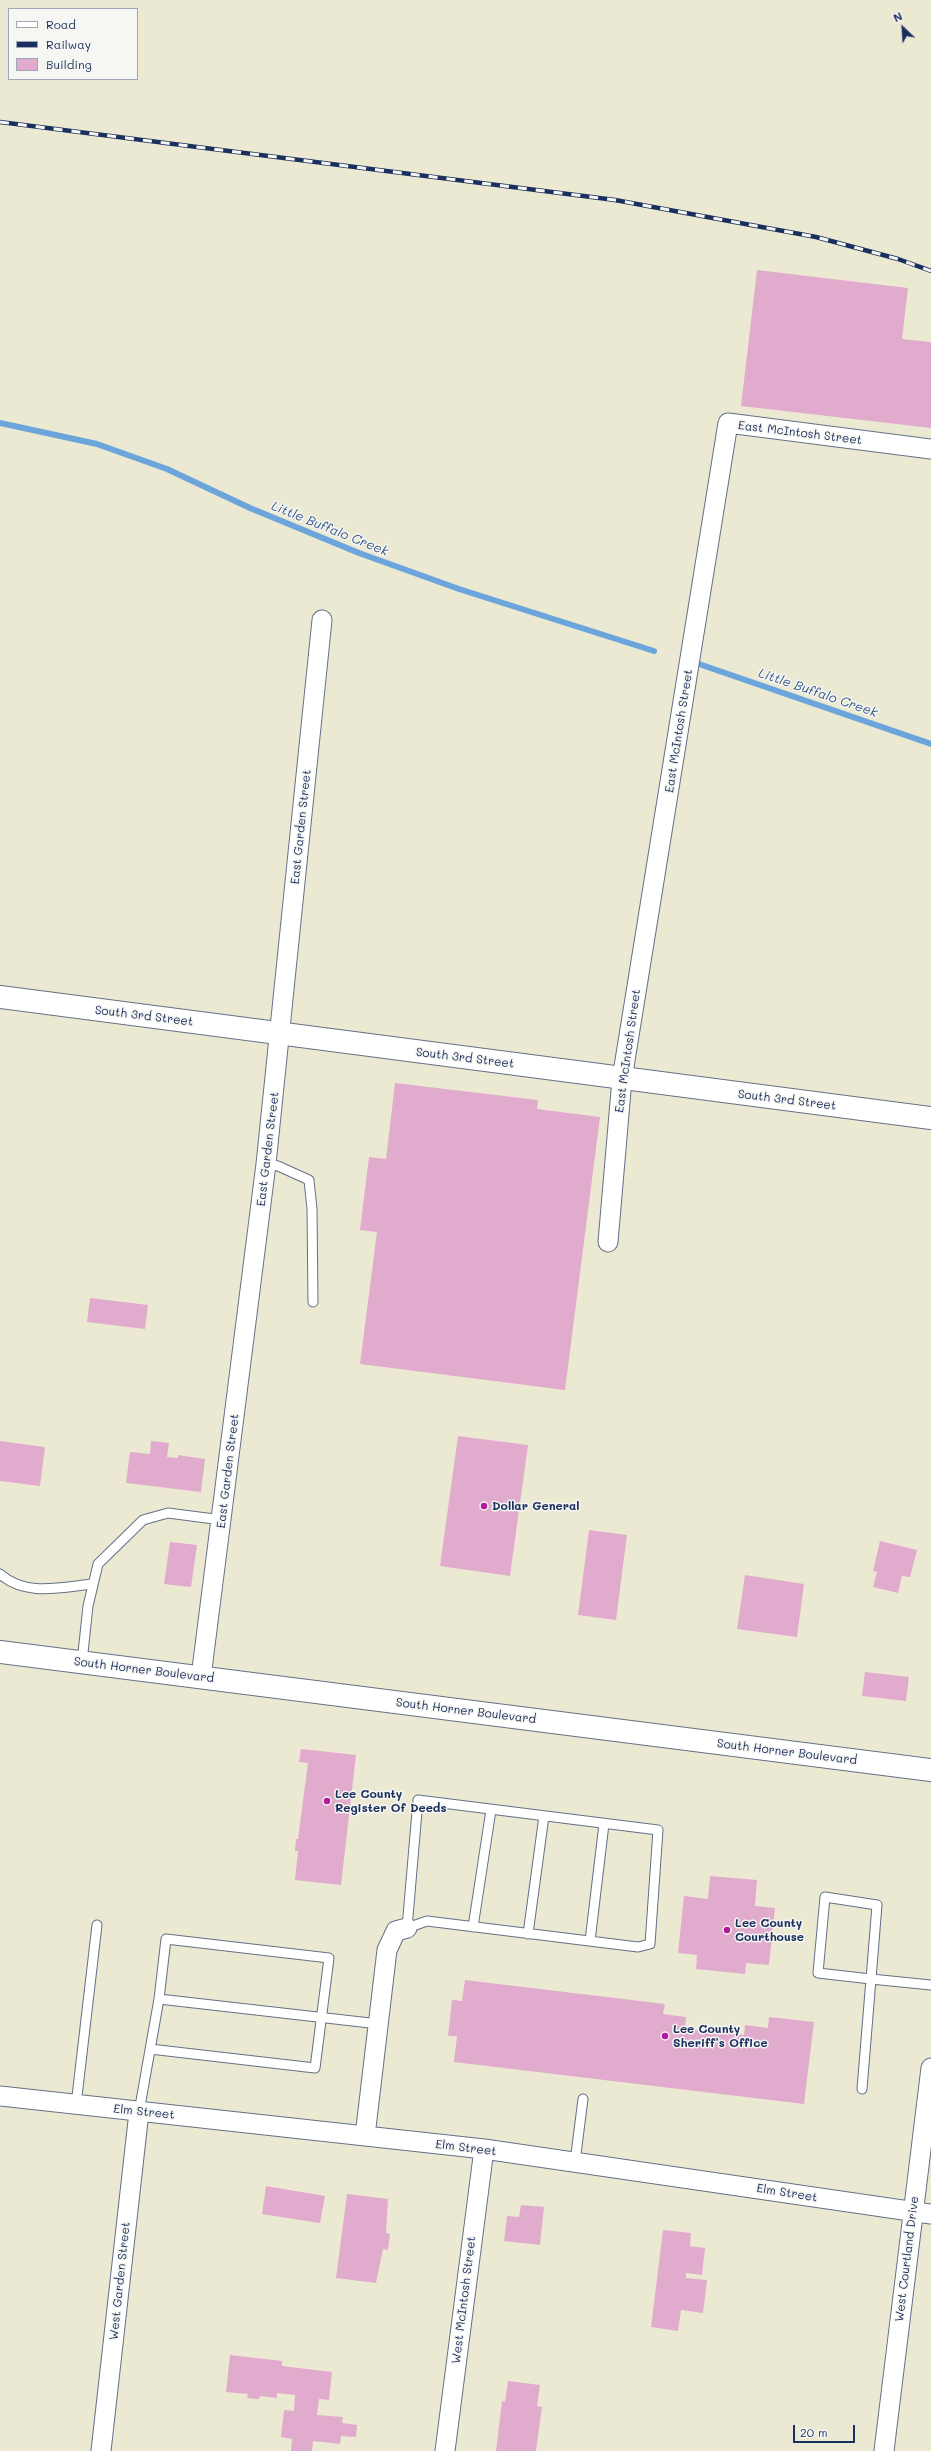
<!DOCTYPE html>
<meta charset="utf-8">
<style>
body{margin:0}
#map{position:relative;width:931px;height:2451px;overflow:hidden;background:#ece9d2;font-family:Mali,sans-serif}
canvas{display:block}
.legend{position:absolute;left:8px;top:8px;width:130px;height:72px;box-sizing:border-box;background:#f6f6f2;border:1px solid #9ea6b7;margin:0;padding:5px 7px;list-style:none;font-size:12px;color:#1b2f5e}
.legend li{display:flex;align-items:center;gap:8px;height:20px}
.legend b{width:20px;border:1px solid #9ea6b7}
.north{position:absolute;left:883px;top:8px;width:40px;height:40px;-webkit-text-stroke:3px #f6f6f2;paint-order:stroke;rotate:335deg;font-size:11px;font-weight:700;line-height:16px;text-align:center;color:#1b2f5e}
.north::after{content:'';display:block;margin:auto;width:14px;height:18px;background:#1b2f5e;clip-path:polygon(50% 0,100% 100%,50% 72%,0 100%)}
.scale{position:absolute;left:793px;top:2425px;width:62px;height:18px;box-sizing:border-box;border:2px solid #1b2f5e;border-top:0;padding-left:5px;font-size:12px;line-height:14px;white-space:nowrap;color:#1b2f5e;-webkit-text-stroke:3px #f6f6f2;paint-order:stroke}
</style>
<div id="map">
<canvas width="931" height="2451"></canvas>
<ul class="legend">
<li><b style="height:5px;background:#fff"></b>Road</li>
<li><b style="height:5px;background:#1b2f5e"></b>Railway</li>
<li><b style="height:11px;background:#e1abce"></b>Building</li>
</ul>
<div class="north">N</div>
<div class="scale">20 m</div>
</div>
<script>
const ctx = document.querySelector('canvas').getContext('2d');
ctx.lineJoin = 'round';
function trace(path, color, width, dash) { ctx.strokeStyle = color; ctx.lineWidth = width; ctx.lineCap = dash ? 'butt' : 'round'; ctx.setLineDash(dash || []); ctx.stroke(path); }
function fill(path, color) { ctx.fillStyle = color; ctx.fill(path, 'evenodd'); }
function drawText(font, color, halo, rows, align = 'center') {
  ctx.font = font + ' Mali,sans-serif'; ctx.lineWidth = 3; ctx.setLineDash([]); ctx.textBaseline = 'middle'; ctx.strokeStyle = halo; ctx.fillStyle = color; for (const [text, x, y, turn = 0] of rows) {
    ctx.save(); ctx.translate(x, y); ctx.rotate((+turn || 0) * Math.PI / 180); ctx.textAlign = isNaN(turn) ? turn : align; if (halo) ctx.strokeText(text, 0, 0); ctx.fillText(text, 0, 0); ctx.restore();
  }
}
const stream = new Path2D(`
 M0,423L97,444L167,469L250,508L359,553L459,589L654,651
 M699,664L931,744`);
const building = new Path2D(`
 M757,270L908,288L902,339L931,342V428L741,406Z
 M395,1083L538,1100L537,1109L600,1117L565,1390L360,1364L377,1232L360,1230L369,1157L386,1159Z
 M90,1298L148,1305L145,1329L87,1322Z
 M458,1436L528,1445L510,1576L440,1566Z
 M0,1441L45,1447L40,1486L0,1481Z
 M151,1441L169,1443L167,1457L178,1458V1455L205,1459L201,1492L126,1483L130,1452L150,1454Z
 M589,1530L627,1535L616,1620L578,1615Z
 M880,1541L917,1550L910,1577L902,1576L898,1593L873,1587L877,1572L873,1571Z
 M170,1542L197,1545L191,1587L164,1584Z
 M745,1575L804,1584L797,1637L737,1629Z
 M865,1672L909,1677L906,1701L862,1696Z
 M301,1749L356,1755L341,1885L295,1880L298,1851H295L296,1839H298L308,1763L299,1762Z
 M710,1876L757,1880L755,1906L775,1908L769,1965L746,1963L745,1974L696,1969L697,1955L678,1953L684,1896L708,1899Z
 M465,1980L665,2004L663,2014L686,2017L685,2029L744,2035L745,2025L768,2028L769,2017L814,2022L804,2104L454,2062L457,2036H448L452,2000L462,2001Z
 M266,2186L325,2196L320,2223L262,2214Z
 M347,2194L388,2199L386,2233L390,2234L388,2250L383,2249L376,2283L336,2278Z
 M521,2205L544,2207L540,2245L504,2241L507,2216L519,2217Z
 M663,2230L691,2233L690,2246L705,2248L702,2275L686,2273V2278L707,2280L703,2313L681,2310L678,2331L651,2327Z
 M230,2355L282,2361V2366L332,2372L329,2400L319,2399L317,2415L343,2417L342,2423L357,2425L356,2437L341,2436L340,2444L313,2441L312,2451H291L292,2439L281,2437L284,2410L294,2411L295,2395L277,2393V2398L260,2396L259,2399L247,2398L248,2394L226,2392Z
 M508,2381L540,2385L537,2406L542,2407L536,2451H496L502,2401L505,2402Z`);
const service = new Path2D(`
 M266,1164L278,1166L309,1180L312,1209L313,1302
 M0,1574C26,1597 61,1587 93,1584
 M82,1662L88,1606L98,1564L143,1520L168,1513L222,1520
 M418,1800L658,1830L650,1944L638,1947L427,1921L407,1928Z
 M825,1897L877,1905L871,1979L818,1973Z
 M473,1927L491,1810
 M528,1934L544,1816
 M590,1941L604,1824
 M150,2049L315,2068L329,1958L166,1939L159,1999
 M862,2089L871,1979L931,1985
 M76,2105L97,1925
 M139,2112L159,1999L379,2024
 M575,2162L583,2099`);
const minor = new Path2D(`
 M608,1242L622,1079L728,423L931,449
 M201,1677L266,1164L322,620
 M0,2096L484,2149L931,2214
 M365,2136L387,1950L396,1931L407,1928
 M101,2451L139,2112
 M445,2451L484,2149
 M884,2451L931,2068`);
const tertiary = new Path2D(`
 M0,997L931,1118`);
const primary = new Path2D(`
 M0,1652L931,1770`);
const rail = new Path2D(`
 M0,122L615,200L816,237L898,259L931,271`);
const markers = [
 [484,1506,4,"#b5179e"],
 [327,1801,4,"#b5179e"],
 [727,1930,4,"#b5179e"],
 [665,2036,4,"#b5179e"]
];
const streetNames = [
 ["East McIntosh Street",800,433,7],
 ["East McIntosh Street",679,731,-81],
 ["East Garden Street",301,827,-84],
 ["South 3rd Street",144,1016,7],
 ["East McIntosh Street",628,1051,-82],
 ["South 3rd Street",465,1058,7],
 ["South 3rd Street",787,1100,7],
 ["East Garden Street",268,1149,-83],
 ["East Garden Street",228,1471,-83],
 ["South Horner Boulevard",144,1670,7],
 ["South Horner Boulevard",466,1711,7],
 ["South Horner Boulevard",787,1752,7],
 ["Elm Street",144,2112,6],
 ["Elm Street",466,2148,7],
 ["Elm Street",787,2193,9],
 ["West Courtland Drive",907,2259,-83],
 ["West Garden Street",120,2281,-84],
 ["West McIntosh Street",464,2300,-83]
];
const poiNames = [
 ["Dollar General",492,1506],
 ["Lee County",335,1794],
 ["Register Of Deeds",335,1808],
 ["Lee County",735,1923],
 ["Courthouse",735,1937],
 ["Lee County",673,2029],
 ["Sheriff’s Office",673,2043]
];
const waterNames = [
 ["Little Buffalo Creek",330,529,22],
 ["Little Buffalo Creek",818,693,19]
];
trace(stream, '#6ca5db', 6);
fill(building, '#e1abce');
trace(service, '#647087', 11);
trace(minor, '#647087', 21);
trace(tertiary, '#647087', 24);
trace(primary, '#647087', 24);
trace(service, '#fff', 9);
trace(minor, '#fff', 19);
trace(tertiary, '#fff', 22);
trace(primary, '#fff', 22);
trace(rail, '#1b2f5e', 4.5);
trace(rail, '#f6f6f2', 3, [9]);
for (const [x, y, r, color] of markers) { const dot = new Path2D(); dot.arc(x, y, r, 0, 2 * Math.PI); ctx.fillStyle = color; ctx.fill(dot); trace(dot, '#f6f6f2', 1.5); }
drawText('12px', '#1b2f5e', '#f6f6f2', streetNames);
drawText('bold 12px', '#1b2f5e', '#f6f6f2', poiNames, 'left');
drawText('italic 13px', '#37588a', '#f6f6f2', waterNames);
</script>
